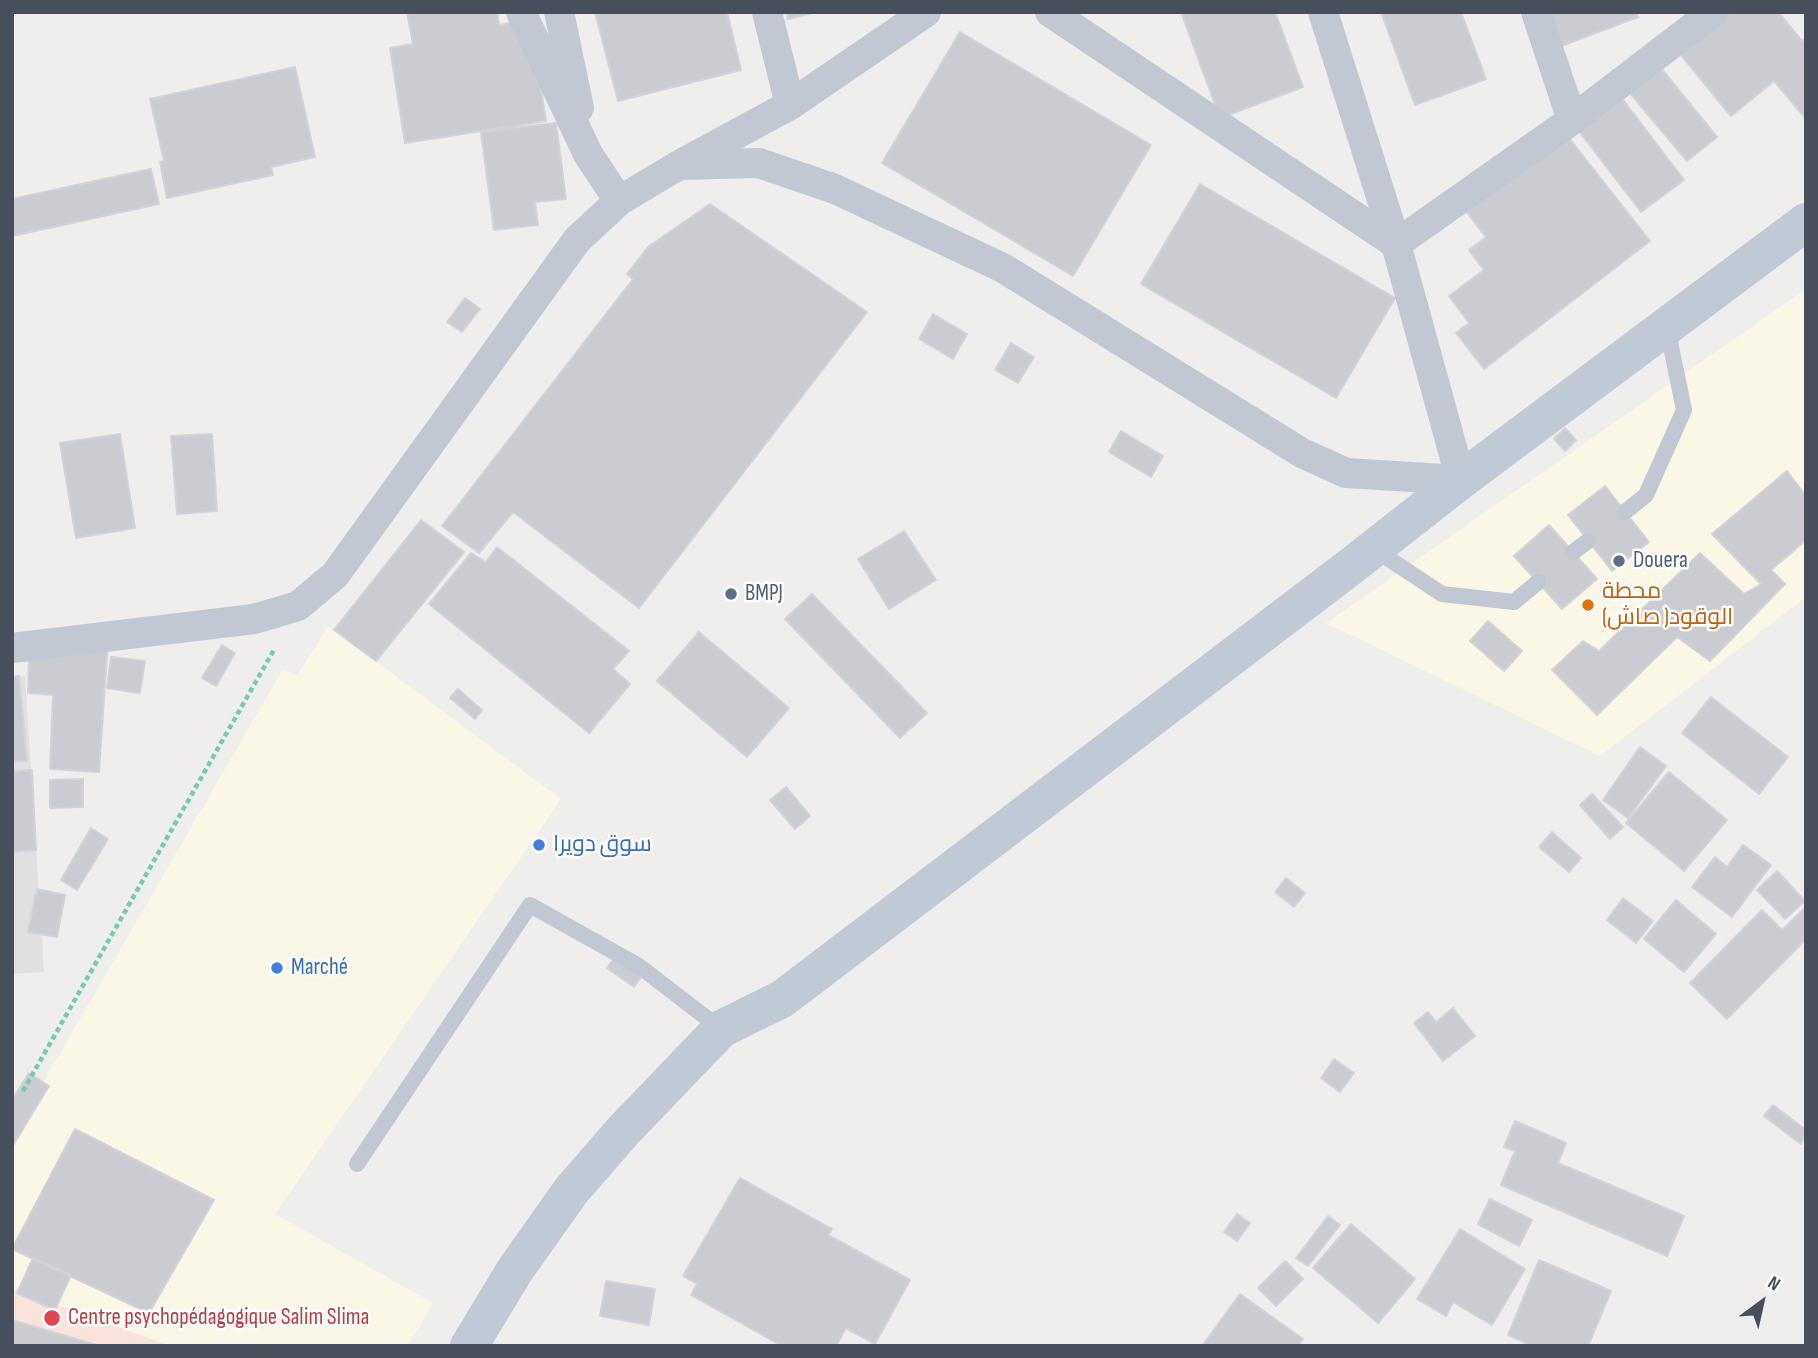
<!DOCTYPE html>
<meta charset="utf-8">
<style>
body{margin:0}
#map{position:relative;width:1818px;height:1358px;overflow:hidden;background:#f0eded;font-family:"Sofia Sans Condensed",sans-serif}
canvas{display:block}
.frame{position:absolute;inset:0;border:14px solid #464f5b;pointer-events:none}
.north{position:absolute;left:1727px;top:1267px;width:70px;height:70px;-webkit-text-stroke:5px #fff;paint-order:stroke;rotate:33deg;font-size:19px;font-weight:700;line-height:28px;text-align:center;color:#464f5b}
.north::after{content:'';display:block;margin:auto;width:24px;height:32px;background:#464f5b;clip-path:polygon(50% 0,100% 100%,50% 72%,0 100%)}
</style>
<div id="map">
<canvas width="1818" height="1358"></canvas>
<div class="frame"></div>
<div class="north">N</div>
</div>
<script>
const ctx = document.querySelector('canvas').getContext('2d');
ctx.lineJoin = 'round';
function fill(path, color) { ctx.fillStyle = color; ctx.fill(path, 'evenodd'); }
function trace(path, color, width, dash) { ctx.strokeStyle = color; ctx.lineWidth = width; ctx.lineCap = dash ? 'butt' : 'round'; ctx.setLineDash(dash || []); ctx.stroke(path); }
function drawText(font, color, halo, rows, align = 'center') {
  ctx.font = font + ' "Sofia Sans Condensed",Cairo,sans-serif'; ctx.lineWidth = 5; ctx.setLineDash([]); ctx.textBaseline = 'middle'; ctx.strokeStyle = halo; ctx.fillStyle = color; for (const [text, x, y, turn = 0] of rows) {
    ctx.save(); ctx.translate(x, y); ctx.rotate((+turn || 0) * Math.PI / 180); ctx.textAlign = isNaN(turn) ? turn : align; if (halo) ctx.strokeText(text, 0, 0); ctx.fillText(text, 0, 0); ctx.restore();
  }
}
const commercial = new Path2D(`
 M1806,289V597L1600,756L1326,623Z
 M328,626L561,799L275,1214L433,1303L408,1346H171L12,1289V1136L283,669L297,676Z`);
const education = new Path2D(`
 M25,676L44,972L12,974V677Z`);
const medical = new Path2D(`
 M12,1289L171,1346H12Z`);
const building = new Path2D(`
 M407,12H497L499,25L530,20L546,121L405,143L390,48L413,44Z
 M595,12H727L741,70L618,101Z
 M787,12H816L788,19Z
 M1181,12H1275L1303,87L1220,118Z
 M1381,12H1461L1486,79L1415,105Z
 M1543,12H1636L1638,17L1556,48Z
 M1731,12H1778L1802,41L1806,38V119L1774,81L1731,116L1676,49Z
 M960,32L1151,145L1073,276L882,163Z
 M295,67L315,157L271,167L273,175L167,198L160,162L164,161L150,99Z
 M1660,67L1717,137L1687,161L1629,92Z
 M1618,93L1684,180L1641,212L1575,126Z
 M556,123L566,199L535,202L538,225L494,230L481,132Z
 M1565,133L1650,241L1484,369L1456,333L1469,323L1449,296L1484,270L1469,250L1486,237L1465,210Z
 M151,169L159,204L12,236V199Z
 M1200,184L1395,298L1336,398L1141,284Z
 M710,204L867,312L639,608L513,512L479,553L442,526L633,279L627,274L648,247Z
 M465,298L480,309L462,332L447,322Z
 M933,314L967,334L953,359L919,339Z
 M1011,343L1034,357L1018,383L995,370Z
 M1565,428L1576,440L1565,451L1554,439Z
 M1121,431L1163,456L1151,477L1109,452Z
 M120,434L135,528L76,538L60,443Z
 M212,434L217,511L177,514L171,436Z
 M1787,471L1806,496V540L1771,570L1785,584L1710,661L1677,637L1597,715L1552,670L1583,641L1599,651L1700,553L1744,594L1761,584L1712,534Z
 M1605,486L1649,542L1612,571L1568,515Z
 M421,520L464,552L376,661L334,630Z
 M1549,525L1597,579L1562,609L1514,556Z
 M904,531L936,580L889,609L858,559Z
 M497,547L629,651L613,669L630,684L589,733L429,604L471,553L486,562Z
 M812,594L927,713L900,738L785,619Z
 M1488,621L1522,651L1504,671L1470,641Z
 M699,632L789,708L747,757L657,681Z
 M108,639L99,772L50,769L53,695L28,693L29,655Z
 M222,645L235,653L216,686L202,678Z
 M111,657L145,661L140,693L107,688Z
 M19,676L27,761H12V677Z
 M458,689L482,710L475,719L450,698Z
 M1711,697L1788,757L1759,794L1682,733Z
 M1640,747L1666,766L1628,818L1603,800Z
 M32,770L36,850L12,852V772Z
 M1669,772L1727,820L1684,871L1626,823Z
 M83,779V807L50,808V780Z
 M786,787L810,816L795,829L770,800Z
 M1592,794L1623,827L1610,839L1580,805Z
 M91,828L108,839L77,890L61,880Z
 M1552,832L1581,858L1569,872L1539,847Z
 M1743,845L1771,865L1732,917L1692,887L1715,857L1727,867Z
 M1777,871L1805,901L1785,919L1757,890Z
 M1286,878L1305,893L1294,907L1275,892Z
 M37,889L65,895L57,937L28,932Z
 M1623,898L1653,921L1636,943L1607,920Z
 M1676,900L1716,934L1684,972L1644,939Z
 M1806,907V939L1727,1019L1690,983L1762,910L1782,930Z
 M621,949L647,968L634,987L607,968Z
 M1453,1008L1475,1036L1443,1061L1414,1023L1428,1012L1436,1022Z
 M1334,1059L1354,1073L1340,1092L1321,1078Z
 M29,1073L49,1086L12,1147V1100Z
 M1773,1105L1806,1130L1801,1144L1764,1116Z
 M1515,1121L1566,1143L1558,1163L1684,1216L1667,1256L1501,1185L1515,1151L1504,1147Z
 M75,1129L214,1200L149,1313L12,1249Z
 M740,1178L832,1229L828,1235L910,1280L875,1344L846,1328L836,1346H782L691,1295L697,1284L683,1276Z
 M1490,1199L1532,1220L1519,1246L1478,1224Z
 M1237,1214L1250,1223L1237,1241L1224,1232Z
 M1328,1216L1340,1225L1308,1266L1296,1258Z
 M1351,1224L1415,1279L1378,1323L1313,1268Z
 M1460,1229L1525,1269L1492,1325L1453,1302L1446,1316L1417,1299Z
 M33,1258L71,1275L55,1310L17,1293Z
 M1539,1260L1611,1291L1588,1346H1533L1508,1335Z
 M1285,1261L1303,1279L1276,1306L1258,1288Z
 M606,1281L655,1289L649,1325L600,1316Z
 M1240,1294L1303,1339L1298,1346H1202Z
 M12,1320L100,1346H12Z`);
const path = new Path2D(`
 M23,1091L275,648`);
const service = new Path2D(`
 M1625,512L1646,495L1684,410L1667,327
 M1374,549L1442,594L1514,602L1538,582
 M1573,552L1588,541
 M357,1164L530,905L639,966L721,1029`);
const minor = new Path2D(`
 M521,12L588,154L619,201
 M559,12L579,108
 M767,12L790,105
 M1050,12L1396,244L1572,120L1713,12
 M1536,12L1572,120
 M683,163L790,105L926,12
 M12,648L254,619L298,606L335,575L577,240L619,201L679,165L759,163L835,189L1003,268L1302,453L1346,473L1461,480L1396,244L1323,12`);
const secondary = new Path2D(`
 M469,1346L515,1270L571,1191L623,1131L721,1029L782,999L1350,567L1461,480L1806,222`);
const markers = [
 [1619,561,7,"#5c6f8a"],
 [731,594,7,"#5c6f8a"],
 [1588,605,7,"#e8710a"],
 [539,845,7,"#3f7fe0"],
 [277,968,7,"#3f7fe0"],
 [52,1318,9,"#e0444e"]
];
const serviceNames = [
 ["Douera",1633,561],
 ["BMPJ",745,594]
];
const foodNames = [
 ["محطة",1602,592],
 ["الوقود( صاش)",1602,618]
];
const shopNames = [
 ["سوق دويرا",553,845],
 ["Marché",291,968]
];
const healthNames = [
 ["Centre psychopédagogique Salim Slima",68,1318]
];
fill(commercial, '#fbf7e6');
fill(education, '#e1dfdf');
fill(medical, '#fae2dd');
fill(building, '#caccd2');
trace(building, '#d1d3d9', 2);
trace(path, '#74cca8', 4.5, [5, 3.5]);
trace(service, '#c1c8d3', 16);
trace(minor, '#c1c8d3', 30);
trace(secondary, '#c0c9d6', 38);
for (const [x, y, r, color] of markers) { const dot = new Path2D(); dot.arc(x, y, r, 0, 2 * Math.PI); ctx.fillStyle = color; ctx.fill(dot); trace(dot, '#fff', 2.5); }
drawText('23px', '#4e5e75', '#fff', serviceNames, 'left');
drawText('23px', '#c56008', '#fff', foodNames, 'left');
drawText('23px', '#366cbe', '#fff', shopNames, 'left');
drawText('23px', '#be3a42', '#fff', healthNames, 'left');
</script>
